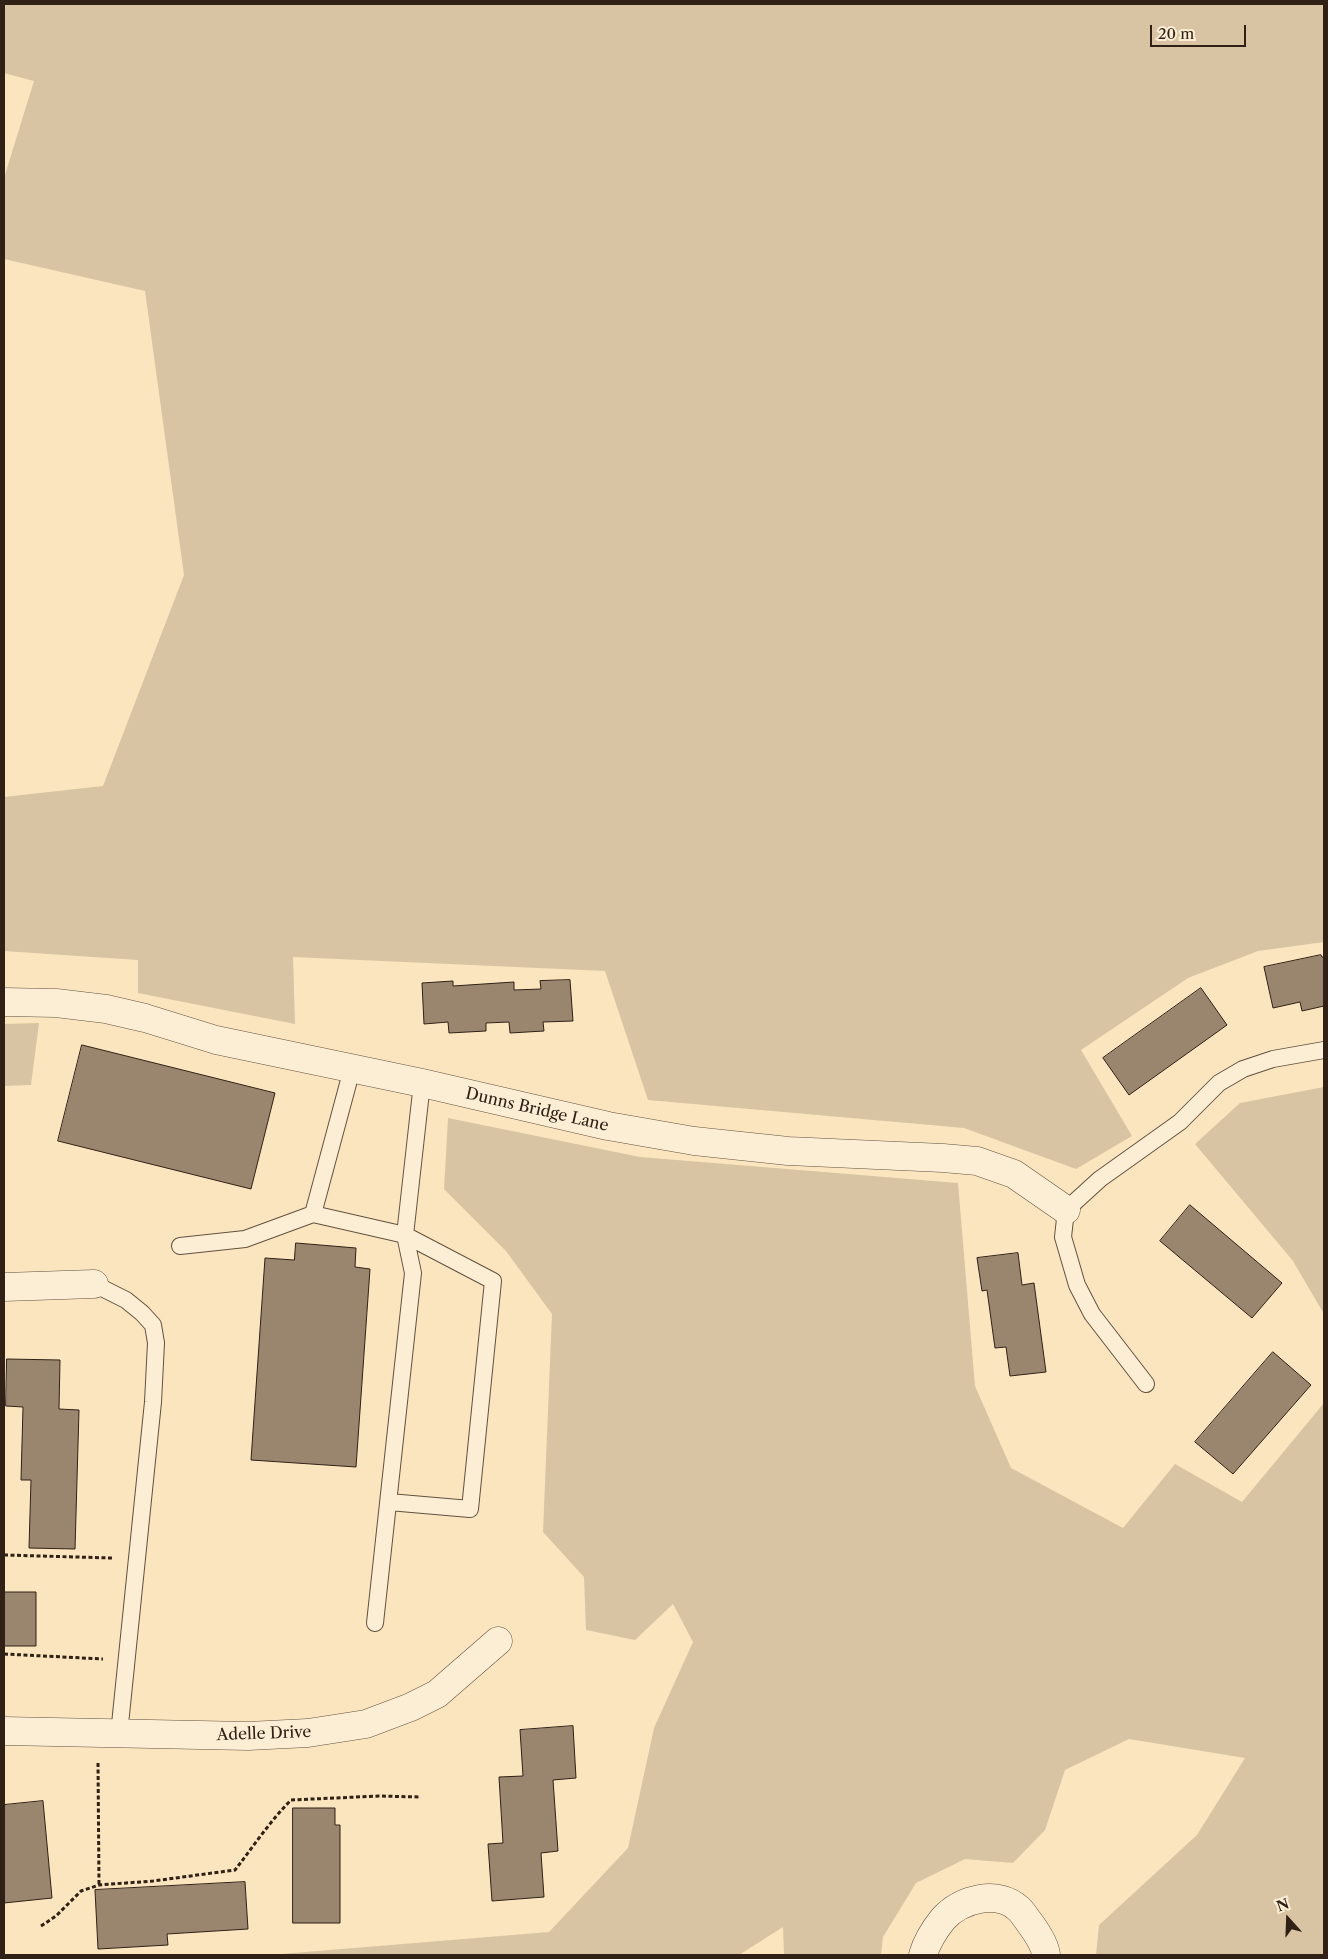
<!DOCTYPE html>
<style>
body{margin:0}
#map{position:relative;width:1328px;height:1959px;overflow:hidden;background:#fbe5bf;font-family:"Libre Caslon Text",serif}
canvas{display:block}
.frame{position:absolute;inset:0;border:5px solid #302016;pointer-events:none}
.north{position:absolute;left:1263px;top:1894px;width:50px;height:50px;-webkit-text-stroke:4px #fceed5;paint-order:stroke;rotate:340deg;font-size:14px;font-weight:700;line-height:20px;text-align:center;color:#302016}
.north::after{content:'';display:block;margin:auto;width:18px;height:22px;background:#302016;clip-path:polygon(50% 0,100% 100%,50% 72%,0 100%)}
.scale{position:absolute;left:1150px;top:25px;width:96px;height:22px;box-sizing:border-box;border:2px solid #302016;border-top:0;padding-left:6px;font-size:15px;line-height:18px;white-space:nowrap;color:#302016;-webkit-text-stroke:4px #fceed5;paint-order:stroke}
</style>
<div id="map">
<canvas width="1328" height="1959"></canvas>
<div class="frame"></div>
<div class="north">N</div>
<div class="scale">20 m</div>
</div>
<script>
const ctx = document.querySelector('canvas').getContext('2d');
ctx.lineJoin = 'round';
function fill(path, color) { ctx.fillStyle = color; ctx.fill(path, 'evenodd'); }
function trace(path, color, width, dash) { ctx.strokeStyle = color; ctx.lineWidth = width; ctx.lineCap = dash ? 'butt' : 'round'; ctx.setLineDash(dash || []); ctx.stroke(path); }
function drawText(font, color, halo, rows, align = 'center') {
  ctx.font = font + ' "Libre Caslon Text",serif'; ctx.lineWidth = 5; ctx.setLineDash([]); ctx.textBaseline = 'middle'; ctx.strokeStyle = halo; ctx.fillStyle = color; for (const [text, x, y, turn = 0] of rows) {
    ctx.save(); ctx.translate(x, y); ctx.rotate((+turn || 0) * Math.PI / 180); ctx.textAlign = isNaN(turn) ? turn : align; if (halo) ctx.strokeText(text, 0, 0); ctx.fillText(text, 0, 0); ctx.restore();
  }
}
const green = new Path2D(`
 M4,4H1324V942L1258,951L1188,978L1081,1050L1132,1136L1076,1169L964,1128L648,1100L605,971L293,957L295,1024L138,993V960L4,951V797L103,786L184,575L145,291L4,259V178L34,81L4,73Z
 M39,1023L31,1085L4,1086V1024Z
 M1324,1087V1314L1293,1261L1195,1144L1240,1103Z
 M448,1118L640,1157L958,1183L975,1386L1011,1468L1123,1528L1175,1464L1242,1502L1324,1403V1955H1096L1099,1925L1197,1835L1245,1758L1129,1739L1065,1770L1045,1830L1013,1863L965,1859L916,1883L883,1937L881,1955H784L783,1927L739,1955H269L549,1932L628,1848L654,1728L693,1642L673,1604L635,1640L586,1630L584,1577L543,1532L552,1314L506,1251L444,1189Z`);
const building = new Path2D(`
 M1321,955L1322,957H1324V1006L1302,1011L1300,1002L1273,1008L1264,967Z
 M570,980L573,1021L543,1022L544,1031L510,1033L509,1022L486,1023V1031L449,1033L448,1022L424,1024L422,983L453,981V986L514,982V990L541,989L540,981Z
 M1201,988L1227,1025L1129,1095L1103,1058Z
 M82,1045L275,1093L251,1189L58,1141Z
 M1190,1205L1282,1283L1252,1318L1160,1241Z
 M296,1243L356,1248L355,1267L370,1269L356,1467L251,1460L265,1258L294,1260Z
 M1018,1253L1022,1285L1034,1283L1046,1372L1010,1376L1006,1347L995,1348L987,1290L982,1291L977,1258Z
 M1273,1352L1311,1385L1233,1474L1195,1442Z
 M7,1359L60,1360L59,1409L79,1410L75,1549L29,1548L31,1480H21L23,1407L6,1406Z
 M4,1592H36V1646H4Z
 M573,1726L576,1778L553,1780L558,1851L541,1853L544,1897L492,1901L488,1844L503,1843L499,1777L523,1776L520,1730Z
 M43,1801L52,1898L4,1903V1805Z
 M293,1808H335V1825H340V1923H293Z
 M245,1882L248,1929L167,1934L168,1945L98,1949L95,1890Z`);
const path = new Path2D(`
 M4,1555L112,1558
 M4,1654L103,1659
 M98,1763L99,1885
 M41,1926L56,1916L81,1891L99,1885L153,1881L235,1870C253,1847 270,1821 291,1800L379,1796L421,1797`);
const lane = new Path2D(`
 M352,1069L313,1214L405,1235L493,1281L470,1509L389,1502
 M180,1246L245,1239L313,1214
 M94,1284L126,1300L142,1313L153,1325L156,1343L153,1402L119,1734
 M1146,1384L1092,1314L1077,1285L1063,1237L1066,1210L1100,1179L1180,1122L1219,1083L1243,1069L1273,1059L1324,1050
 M375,1623L413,1273L405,1235L422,1083`);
const street = new Path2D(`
 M4,1002L56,1003L106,1009L145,1018L216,1040L422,1083L608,1126L694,1141L788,1151L943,1158L977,1161L1014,1174L1066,1210
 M4,1287L94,1284
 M4,1731L248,1736L308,1733L366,1724L411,1707L437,1694L498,1641
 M923,1955C927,1941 934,1930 943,1919C961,1899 998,1889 1019,1909C1023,1913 1026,1918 1029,1922C1035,1930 1045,1944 1046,1955`);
const streetNames = [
 ["Dunns Bridge Lane",537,1110,13],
 ["Adelle Drive",264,1734,-2]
];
fill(green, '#d8c4a2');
fill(building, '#9a866e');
trace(building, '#302016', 1);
trace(lane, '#635140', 18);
trace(street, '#635140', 29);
trace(path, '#302016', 3, [4, 2.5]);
trace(lane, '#fceed5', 16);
trace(street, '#fceed5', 28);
drawText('16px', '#302016', '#fceed5', streetNames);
</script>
